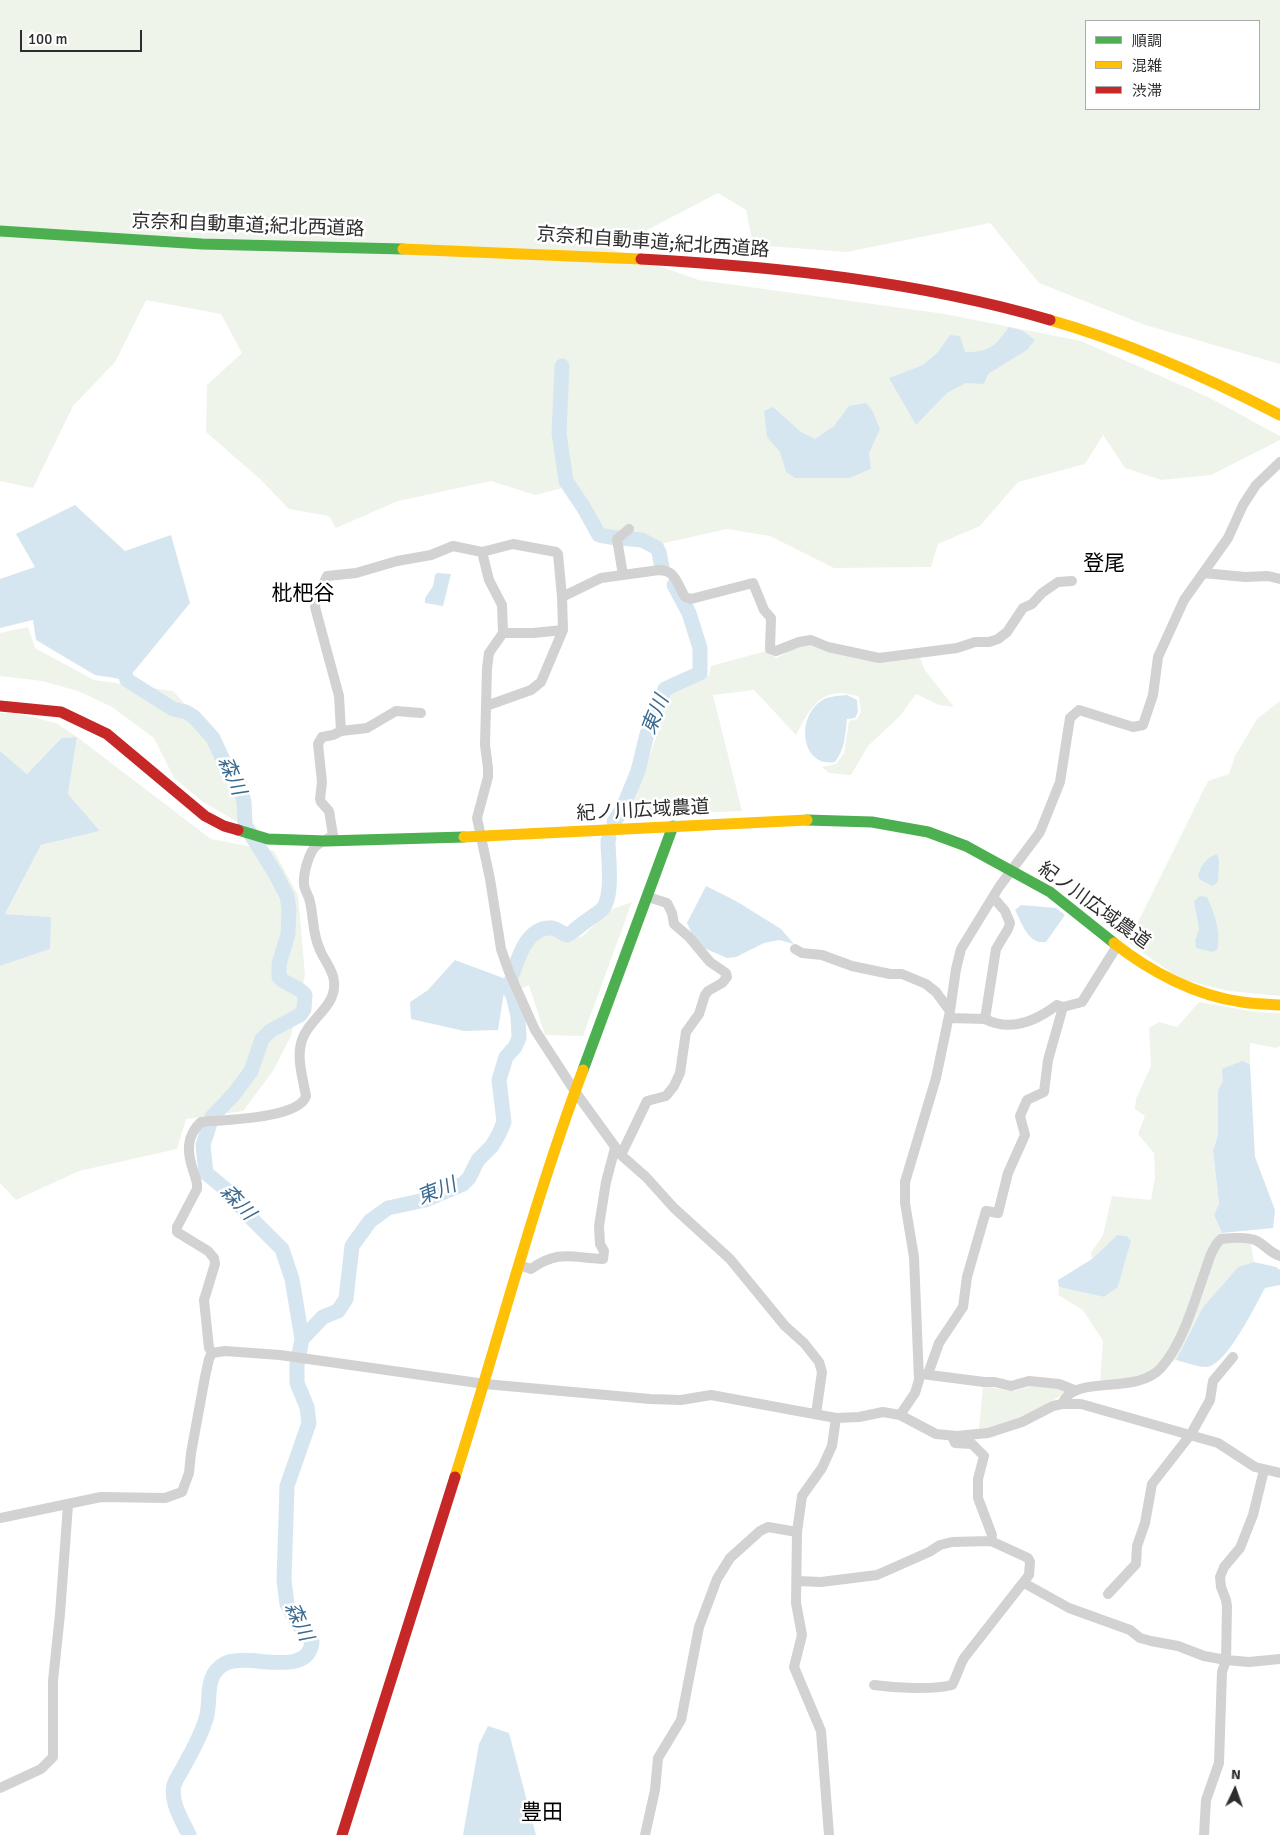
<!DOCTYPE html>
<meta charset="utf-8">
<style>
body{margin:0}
#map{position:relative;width:1280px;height:1835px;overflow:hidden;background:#fff;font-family:Signika,"Noto Sans JP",sans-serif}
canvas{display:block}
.legend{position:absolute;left:1085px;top:20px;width:175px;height:90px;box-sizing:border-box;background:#fff;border:1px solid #ababab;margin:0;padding:6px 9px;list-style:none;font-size:15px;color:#2d2d2d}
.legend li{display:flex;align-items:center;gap:10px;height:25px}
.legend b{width:25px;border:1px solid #ababab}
.north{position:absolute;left:1210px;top:1765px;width:50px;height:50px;-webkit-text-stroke:4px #fff;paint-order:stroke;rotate:3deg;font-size:14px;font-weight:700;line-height:20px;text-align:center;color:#2d2d2d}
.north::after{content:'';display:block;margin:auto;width:18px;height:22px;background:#2d2d2d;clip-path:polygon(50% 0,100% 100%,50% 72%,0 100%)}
.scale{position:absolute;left:20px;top:30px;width:122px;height:22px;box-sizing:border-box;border:2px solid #2d2d2d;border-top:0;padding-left:6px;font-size:15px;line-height:18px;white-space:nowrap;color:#2d2d2d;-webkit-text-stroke:4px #fff;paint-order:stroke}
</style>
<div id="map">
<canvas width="1280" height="1835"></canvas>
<ul class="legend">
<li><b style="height:6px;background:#4caf50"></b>順調</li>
<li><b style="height:6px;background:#ffc107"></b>混雑</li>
<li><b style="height:6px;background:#c62828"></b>渋滞</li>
</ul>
<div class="north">N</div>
<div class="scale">100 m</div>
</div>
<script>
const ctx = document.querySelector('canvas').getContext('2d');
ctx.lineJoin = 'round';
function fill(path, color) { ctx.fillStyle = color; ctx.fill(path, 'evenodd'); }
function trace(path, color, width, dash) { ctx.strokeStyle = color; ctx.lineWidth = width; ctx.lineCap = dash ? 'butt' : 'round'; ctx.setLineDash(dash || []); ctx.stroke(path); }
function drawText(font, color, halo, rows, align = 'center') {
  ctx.font = font + ' Signika,"Noto Sans JP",sans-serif'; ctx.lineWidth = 5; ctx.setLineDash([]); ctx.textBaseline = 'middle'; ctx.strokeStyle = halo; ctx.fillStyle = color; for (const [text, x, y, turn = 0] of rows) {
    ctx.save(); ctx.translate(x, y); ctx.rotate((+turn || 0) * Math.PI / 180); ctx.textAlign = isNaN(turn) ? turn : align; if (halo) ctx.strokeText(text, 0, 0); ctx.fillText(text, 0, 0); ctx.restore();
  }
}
const green = new Path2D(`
 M0,0H1280V364L1145,325L1039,283L990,223L847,252L753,245L746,210L718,193L611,249L699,280L945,314L1081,341L1208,397L1280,436V440L1211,475L1161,480L1125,468L1103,435L1085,464L1018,482L980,526L938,544L931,567L834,568L770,536L727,529L660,544L612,536L586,526L580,509L566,487L535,495L491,481L398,501L336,528L329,516L289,509L260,479L206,432L207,385L242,353L221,314L146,300L115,362L73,406L33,488L0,481ZM1086,21H1259V109H1086Z
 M28,627L35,648L94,680L173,691L219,741L248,783L241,824L203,802L174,778L154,738L112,707L78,691L42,681L0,676V633Z
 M810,645L828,652L920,657L924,669L954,707L939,705L916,694L900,716L868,746L851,775L829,773L822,767L836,764L844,753L849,721L857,719L861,712L859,697C823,683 810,708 796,735L754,690L713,695L742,811L629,816L671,694L709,675L711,666L766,651L777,658L794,648Z
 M1280,701V996L1229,991L1180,979L1128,942L1208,781L1229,774L1235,756L1257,719Z
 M0,713H15L56,723L77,737L211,839L274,851L298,895L305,975L291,1036L273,1071L243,1111L186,1119L177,1149L79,1171L16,1200L0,1183V966L50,949V917L5,914L41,845L100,831L68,794L77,737L60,738L27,774L0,751Z
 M632,902L583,1036L545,1035L529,985L522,988L517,978C525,951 530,921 567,940L583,936L610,910Z
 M1199,1002L1256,1012L1280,1013V1046L1276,1048L1250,1043V1064L1242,1061L1223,1081L1218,1090V1135L1213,1151L1219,1203L1214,1215L1222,1233L1251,1244L1254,1262L1238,1267L1203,1307L1176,1360L1130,1383L1100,1384L1103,1341L1083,1310L1058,1295L1059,1287L1104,1297L1118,1287L1131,1241L1127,1236L1117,1235L1092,1259L1091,1253L1103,1235L1112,1196L1151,1200L1155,1177L1154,1153L1138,1134L1145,1116L1135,1109L1136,1099L1151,1066L1149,1028L1159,1022L1177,1027Z
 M983,1386L1014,1391L1032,1386L1059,1388L1067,1392C1039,1409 1012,1426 979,1429Z`);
const water = new Path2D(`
 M1009,327L1023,331L1035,340L1027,350L988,374L984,384L966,383L947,393L916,425L889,378L923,365L938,352L950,335L960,336L965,352C990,352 994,347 1009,327Z
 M866,403L872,410L880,429L869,453L871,469L849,478H795L786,472L780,452L767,437L764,411L773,407L801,432L815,439L834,426L849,406Z
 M75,505L125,551L171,535L190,603L127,680L95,675L36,640L33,620L0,628V579L35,567L16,534Z
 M437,573L451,574L443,606L425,603V598L433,586L435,575Z
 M847,695L857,700L858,712L855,718L847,719C845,736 845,749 835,762C802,768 795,719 821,701C828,696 838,696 847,695Z
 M77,737L68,794L100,831L41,845L5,914L51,917L50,949L0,966V751L27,774L61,738Z
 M1217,854L1219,860L1218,881L1213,886L1202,881L1198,877C1199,867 1208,856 1217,854Z
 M706,886L736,901L781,929L794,944L779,940L764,943L736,957L727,958L704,948L694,938L687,923Z
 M1200,896L1207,897C1214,912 1222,933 1217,950L1212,952L1196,948L1195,941L1199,929L1194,901Z
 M1021,905L1056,908L1065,915L1046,942C1028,945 1022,923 1015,910Z
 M455,960L506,979L498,1030L464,1031L411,1019L410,1002L428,990Z
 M1242,1061L1250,1064L1255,1157L1275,1210L1273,1228L1222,1233L1214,1215L1219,1203L1213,1151L1218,1135V1090L1223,1081L1222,1069Z
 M1117,1235L1127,1236L1131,1241L1118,1287L1104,1297L1059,1287L1058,1280L1092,1259Z
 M1254,1262L1276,1267L1280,1270V1285L1265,1288C1256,1304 1226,1367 1206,1367C1196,1367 1185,1362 1176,1360L1203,1307L1238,1267Z
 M488,1726L509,1733L536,1835H463L479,1744Z`);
const river = new Path2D(`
 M562,366L559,433L566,481L584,508L599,535L616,538
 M620,538L642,540L657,548
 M659,552L662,568
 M120,660L127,680L173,709L186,712L194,717L213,738L223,760L240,787L244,802L245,825L275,873L287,896L289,908L288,934L279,964V977C287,986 296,984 305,995L304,1009L300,1015L270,1031L262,1039L251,1071L234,1094L212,1117L203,1145L206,1173L229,1192L246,1213L282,1249L292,1279L302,1339L297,1365V1383L307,1407L309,1423L287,1486L284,1580L287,1604L298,1624L312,1642C308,1680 246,1651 224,1664C203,1677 212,1699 206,1719C201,1735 193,1750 185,1764C182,1771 176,1778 174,1785C170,1802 182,1820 189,1835
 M614,822L622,810L638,771L647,734L665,689L700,673V648L689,613L674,585
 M513,973C519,955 528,926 552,928C558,929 561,933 567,935L571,933C580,925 589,919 599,912C615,902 608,859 608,841L609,838
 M302,1339L323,1317L338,1311L346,1299L352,1246L370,1221L388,1208L425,1200L463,1184L469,1178L478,1160L492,1146L499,1134L504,1122L499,1080L506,1057L515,1047L519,1038L518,1016L513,995L509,989L511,981`);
const street = new Path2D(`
 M482,552L489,580L502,605L503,633L489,653L487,668L485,745L488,768V777L477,818L490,879L501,949L509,972L535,1030L574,1090L621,1155L646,1177L674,1208L730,1259L785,1326L804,1343L819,1362L822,1372L816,1414
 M1203,573L1245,577L1268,576L1280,579
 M623,575L617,539L629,529
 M562,597L601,578L659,570C676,570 677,584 685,597L691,599L753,583L764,610L771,618L770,649L776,651L799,642L811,640L828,647L879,658L957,648L975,642H989L998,639L1007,632L1023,608L1032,604L1042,593L1058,582L1072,581
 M503,633H533L563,630
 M341,731L367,728L396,711L421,713
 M993,897L1005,911L1010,923L1008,929L996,949L985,1019C1010,1032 1036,1021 1057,1005L1063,1007L1082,1002L1117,946
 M795,949L802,953L822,955L852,966L890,974H902L926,984L936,992L950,1011
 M949,1018L985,1019
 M621,1155L647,1101L666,1096L674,1086L680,1073L686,1032L699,1014L705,995L708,991L722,983L727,977L726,973L710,962L689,937L674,924L672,913L667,903L648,897
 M519,1265L531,1269C559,1249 572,1258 603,1259L604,1251L600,1244L599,1226L606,1182L615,1148
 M212,1353L209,1348L204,1300L215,1264L214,1258L208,1251L177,1232V1227L197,1189C198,1182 195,1177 193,1170C187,1152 186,1136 201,1122C222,1120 299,1119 306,1096C303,1079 296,1057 302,1040C309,1018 337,1007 334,981C333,970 324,960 320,950C312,933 314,919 310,902C309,895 304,890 304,884C303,874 309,851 317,845C323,841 328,839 333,835L329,811L321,802L320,799L322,782L318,744L322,737L333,735L341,731L339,696L315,607L316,600L327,576L356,573L397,561L431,555L453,546L482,552L513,544L556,552L558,554L562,597L563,630L541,682L531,690L486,706
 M212,1353L225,1351L280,1355L485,1384L650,1399L681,1400L711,1395L836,1418L859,1417L883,1412L900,1415L936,1434L957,1436L988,1433L1022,1422L1053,1406L1062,1404H1081L1218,1443L1255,1467L1280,1473
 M922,1374L984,1382H995L1011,1386L1029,1381L1059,1384L1074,1390
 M928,1374L939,1343L963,1307L967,1277L986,1211L998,1213L1008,1173L1025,1135L1020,1116L1027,1100L1044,1092L1048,1060L1063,1007
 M1062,1404C1074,1373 1136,1396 1161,1368C1182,1344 1193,1306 1203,1277C1208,1264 1211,1248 1221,1239C1230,1238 1248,1236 1257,1241C1265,1245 1270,1253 1280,1256
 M900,1415L915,1393L919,1380L914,1257L905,1203V1182L936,1078L950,1011L956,969L961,949L999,887L1040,832L1060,782L1070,718L1079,710L1133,727L1143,725L1153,695L1158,657L1184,600L1228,538L1243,505L1256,485L1280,462
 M952,1436L955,1443L972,1444L984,1456L978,1479V1498L992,1535L991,1541
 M0,1518L101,1497L165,1498L182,1492L189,1473L191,1453L205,1377L209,1359L212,1353
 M797,1581L821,1582L877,1575L929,1552L940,1545L952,1542L991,1541L1028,1558L1030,1562L1029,1575L964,1658C959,1667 957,1676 952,1685C931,1690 896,1688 874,1685
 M1024,1583L1069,1608L1130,1630L1140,1638L1151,1641L1178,1646L1204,1656L1226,1660L1249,1662L1280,1659
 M1108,1594L1136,1564L1137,1546L1145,1523L1152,1484L1191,1434L1210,1400L1213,1381L1233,1357
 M0,1788L41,1769L53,1757V1681L60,1614L68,1505
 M645,1835L655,1790L658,1758L681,1720L699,1627L717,1579L730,1558L760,1531L768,1527L797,1532
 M829,1835L821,1731L794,1667L802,1635L796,1603L797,1532L802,1496L822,1468L832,1446L836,1418
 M1204,1835L1206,1800L1219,1763L1222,1672L1226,1660L1227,1606L1226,1600L1221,1587L1220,1577L1224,1567L1240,1548L1253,1515L1264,1470`);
const fast = new Path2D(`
 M0,231L202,244L403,249
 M807,820L872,822L928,832L966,846L1050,892L1114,943
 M238,830L268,839L326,841L464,837
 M583,1070L673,826`);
const slow = new Path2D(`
 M403,249L641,259
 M1050,320C1130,343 1206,377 1280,415
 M464,837L807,820
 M1114,943C1149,971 1196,996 1242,1002C1254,1004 1267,1004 1280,1005
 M455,1477C498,1342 533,1203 583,1070`);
const jam = new Path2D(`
 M641,259C779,267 917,281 1050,320
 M0,706L61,712L107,734L205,816L224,826L238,830
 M342,1835L455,1477`);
const streetNames = [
 ["京奈和自動車道;紀北西道路",248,226,2],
 ["京奈和自動車道;紀北西道路",653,243,4],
 ["紀ノ川広域農道",643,811,-3],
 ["紀ノ川広域農道",1094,906,36]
];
const waterNames = [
 ["東川",656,715,-68],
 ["森川",231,776,67],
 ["東川",437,1192,-22],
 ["森川",237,1203,47],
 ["森川",298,1622,65]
];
const quarterNames = [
 ["登尾",1104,564],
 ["枇杷谷",303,594],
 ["豊田",542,1813]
];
fill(green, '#eff4eb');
fill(water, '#d6e6f1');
trace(river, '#d6e6f1', 15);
trace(street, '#d2d2d2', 10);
trace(fast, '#4caf50', 11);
trace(slow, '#ffc107', 11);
trace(jam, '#c62828', 11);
drawText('19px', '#2d2d2d', '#fff', streetNames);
drawText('italic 20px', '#3a6a90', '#fff', waterNames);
drawText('21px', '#000', '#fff', quarterNames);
</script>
